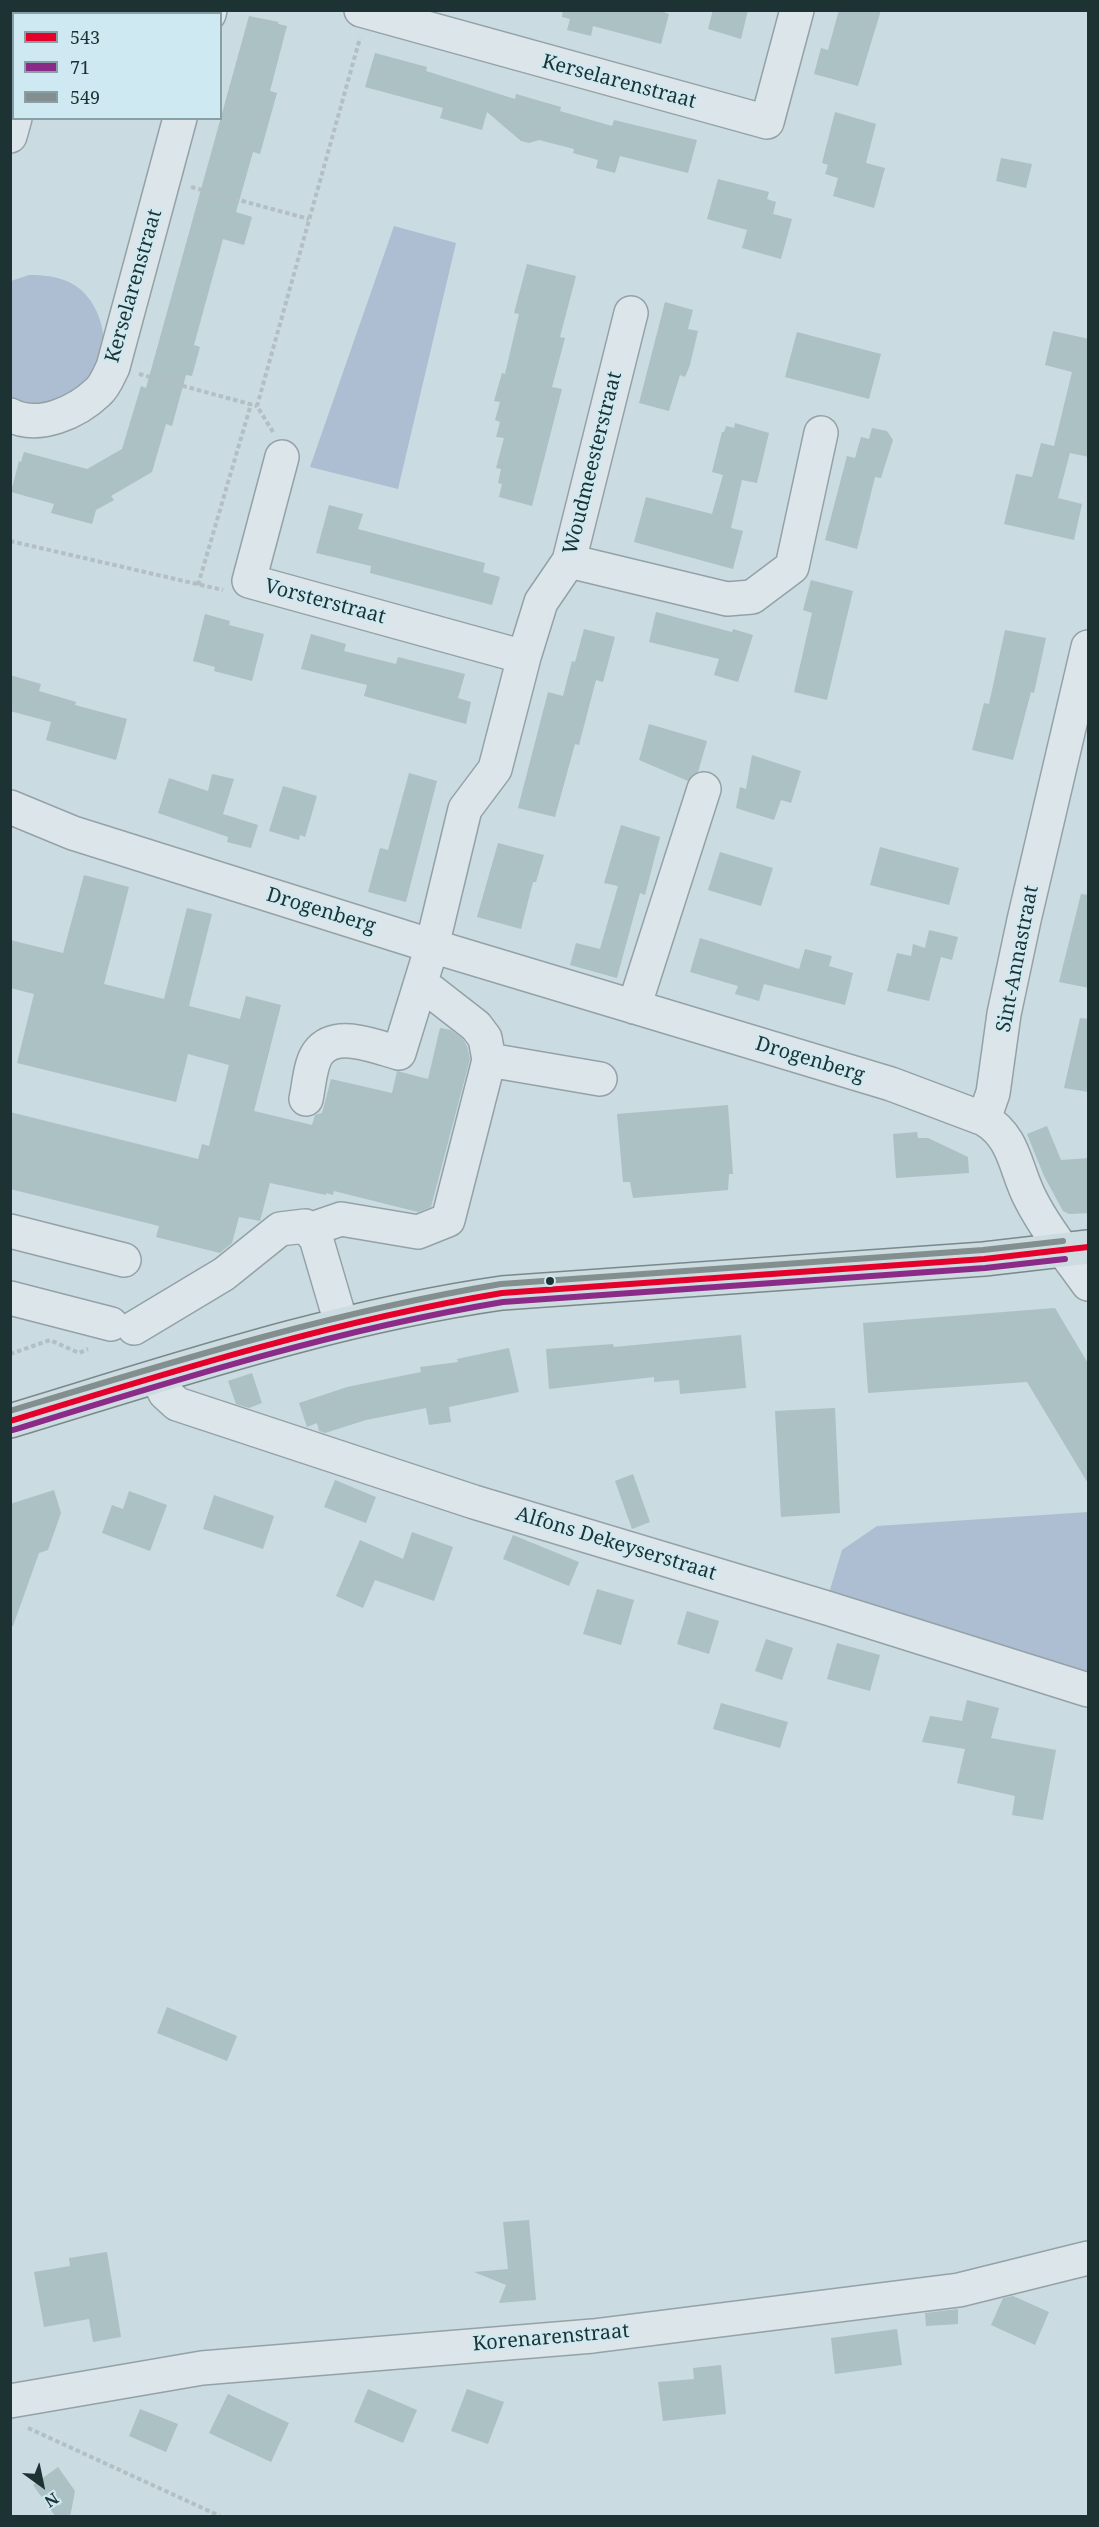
<!DOCTYPE html>
<style>
body{margin:0}
#map{position:relative;width:1099px;height:2527px;overflow:hidden;background:#cadbe1;font-family:"Noto Serif",serif}
canvas{display:block}
.frame{position:absolute;inset:0;border:12px solid #1d3232;pointer-events:none}
.legend{position:absolute;left:12px;top:12px;width:210px;height:108px;box-sizing:border-box;background:#cfe9f2;border:2px solid #88a0a5;margin:0;padding:8px 10px;list-style:none;font-size:18px;color:#1d3232}
.legend li{display:flex;align-items:center;gap:12px;height:30px}
.legend b{width:30px;border:2px solid #88a0a5}
.north{position:absolute;left:12px;top:2455px;width:60px;height:60px;-webkit-text-stroke:4px #cfe9f2;paint-order:stroke;rotate:147deg;font-size:16px;font-weight:700;line-height:24px;text-align:center;color:#1d3232}
.north::after{content:'';display:block;margin:auto;width:21px;height:27px;background:#1d3232;clip-path:polygon(50% 0,100% 100%,50% 72%,0 100%)}
</style>
<div id="map">
<canvas width="1099" height="2527"></canvas>
<div class="frame"></div>
<ul class="legend">
<li><b style="height:8px;background:#e4002b"></b>543</li>
<li><b style="height:8px;background:#8c2b87"></b>71</li>
<li><b style="height:8px;background:#838e8e"></b>549</li>
</ul>
<div class="north">N</div>
</div>
<script>
const ctx = document.querySelector('canvas').getContext('2d');
ctx.lineJoin = 'round';
function fill(path, color) { ctx.fillStyle = color; ctx.fill(path, 'evenodd'); }
function trace(path, color, width, dash) { ctx.strokeStyle = color; ctx.lineWidth = width; ctx.lineCap = dash ? 'butt' : 'round'; ctx.setLineDash(dash || []); ctx.stroke(path); }
function drawText(font, color, halo, rows, align = 'center') {
  ctx.font = font + ' "Noto Serif",serif'; ctx.lineWidth = 4.5; ctx.setLineDash([]); ctx.textBaseline = 'middle'; ctx.strokeStyle = halo; ctx.fillStyle = color; for (const [text, x, y, turn = 0] of rows) {
    ctx.save(); ctx.translate(x, y); ctx.rotate((+turn || 0) * Math.PI / 180); ctx.textAlign = isNaN(turn) ? turn : align; if (halo) ctx.strokeText(text, 0, 0); ctx.fillText(text, 0, 0); ctx.restore();
  }
}
const green = new Path2D(`
 M394,226L456,243L398,489L310,467Z
 M29,275C43,275 56,276 69,282C109,301 118,371 77,394C67,400 49,405 37,407C29,408 18,404 11,402V281Z
 M1088,1512V1684L826,1603L842,1550L877,1526Z`);
const building = new Path2D(`
 M563,10H658L669,14L661,44L593,26L591,36L567,30L570,19L562,17Z
 M713,10H748L741,39L708,29Z
 M839,10H881L858,86L814,74L821,48L828,50Z
 M249,16L279,22L278,24L287,26L270,91L277,93L260,154L253,152L236,212L252,217L244,245L223,239L194,345L200,347L192,376L186,375L172,426L166,424L152,472L111,496L114,500L96,510L92,524L51,513L54,504L11,492L19,461L21,462L24,452L87,469L122,449L141,386L146,388Z
 M375,53L427,67L426,71L515,99L516,94L561,107L560,111L612,126L614,120L697,140L688,173L620,156L615,173L596,168L598,160L573,153L574,149L539,140L529,143L521,141L487,112L482,130L440,118L443,108L365,87Z
 M835,112L876,124L866,163L885,168L874,208L833,196L838,178L825,174L828,165L822,163Z
 M1001,158L1032,164L1026,188L996,181Z
 M718,179L769,192L767,199L776,202L773,214L792,219L781,259L742,248L747,230L707,219Z
 M527,264L576,276L560,337L565,338L552,387L562,389L532,506L499,497L502,484L498,483L501,469L496,468L504,438L496,437L500,422L495,420L500,402L494,401L502,373L505,374L519,314L514,313Z
 M665,302L693,310L688,329L698,331L690,365L685,377L680,375L669,411L639,403Z
 M1053,331L1089,339V457L1070,453L1058,498L1082,504L1074,540L1004,524L1016,474L1032,477L1041,443L1054,446L1072,372L1045,365Z
 M797,332L881,354L869,399L785,377Z
 M735,423L769,433L757,483L742,480L731,528L743,531L733,569L634,542L646,497L712,514L723,475L712,472L722,432H724L726,426L734,428Z
 M872,428L887,431L893,440L881,478L875,477L857,549L825,540L847,456L855,458L861,437L869,439Z
 M329,505L363,514L358,529L485,563L483,572L500,577L492,605L370,573L371,566L316,553Z
 M811,580L853,591L827,700L794,692L812,613L803,610Z
 M656,612L732,632L733,629L753,635L738,682L714,675L719,659L649,642Z
 M205,614L230,621L229,625L264,634L252,681L214,671L215,667L193,661Z
 M584,629L615,637L603,682L596,680L579,745L575,744L555,817L518,808L548,692L563,696L572,661L575,662Z
 M1005,630L1046,638L1034,693L1031,692L1013,760L972,750L984,703L989,704Z
 M311,634L346,644L344,651L396,664L398,657L465,674L458,698L471,702L466,724L364,696L367,685L301,669Z
 M10,675L41,684L39,691L76,702L75,705L127,719L116,760L46,740L51,722L10,711Z
 M649,724L707,741L698,772L688,781L639,760Z
 M752,755L801,771L791,803L781,800L774,820L736,808L740,787L746,789Z
 M409,773L437,781L406,902L368,892L380,848L388,850Z
 M212,774L234,779L223,814L258,825L251,848L227,842L228,837L158,813L169,778L208,791Z
 M283,786L317,796L305,837L300,835L299,840L269,831Z
 M621,825L660,837L645,895L640,893L617,978L570,965L576,943L600,949L618,886L604,883Z
 M498,843L544,855L536,882H533L521,929L477,917Z
 M880,847L959,868L949,905L870,885Z
 M720,852L773,868L761,906L708,890Z
 M84,875L129,887L104,984L164,999L187,908L212,914L189,1006L240,1019L246,996L281,1005L254,1111L312,1125L315,1115L322,1113L331,1079L392,1093L397,1071L428,1079L440,1028L451,1030L463,1039L467,1046L470,1059L431,1207L418,1212L334,1191L333,1195L326,1193V1195L270,1183L260,1221L239,1217L232,1243L220,1253L156,1237L159,1226L10,1189V1112L198,1159L202,1144L209,1146L229,1065L188,1054L176,1102L17,1063L34,994L10,988V940L63,953Z
 M1081,894L1089,895V988L1059,982Z
 M929,930L958,937L952,960L941,957L929,1001L887,991L897,953L911,956L913,944L925,948Z
 M700,938L799,969L805,949L832,956L829,966L853,973L845,1005L764,984L759,1001L735,994L738,986L690,972Z
 M1080,1018L1089,1019V1092L1064,1088Z
 M728,1105L733,1174H729L728,1190L633,1198L630,1182H623L617,1114Z
 M1047,1126L1061,1160L1089,1158V1213L1069,1214L1063,1211L1044,1176L1027,1134Z
 M917,1132L918,1138H928L968,1157L969,1173L896,1178L893,1134Z
 M1055,1308L1089,1365V1485L1027,1382L868,1393L863,1323Z
 M741,1335L746,1388L680,1394L679,1380L654,1382V1377L549,1389L546,1349L613,1344L614,1347Z
 M509,1348L519,1392L449,1407L451,1422L429,1425L426,1408L366,1420L325,1433L319,1431L317,1423L307,1427L299,1403L347,1387L421,1372L420,1367L458,1362L457,1359Z
 M252,1373L262,1403L249,1408L236,1404L228,1381Z
 M835,1408L840,1513L781,1517L775,1411Z
 M633,1474L650,1522L632,1529L615,1481Z
 M335,1480L376,1497L366,1523L324,1507Z
 M54,1490L61,1513L48,1550L39,1553L13,1626H10V1504Z
 M129,1491L167,1505L150,1551L102,1533L112,1505L123,1509Z
 M214,1495L274,1516L263,1549L203,1529Z
 M412,1532L453,1547L434,1601L375,1580L363,1608L336,1596L360,1540L403,1559Z
 M513,1535L579,1562L569,1586L503,1559Z
 M597,1589L634,1600L621,1645L583,1634Z
 M687,1611L719,1621L709,1654L677,1644Z
 M766,1639L793,1648L782,1680L755,1671Z
 M837,1643L880,1655L870,1691L827,1679Z
 M967,1700L999,1708L991,1738L1056,1750L1043,1820L1012,1815L1015,1796L957,1783L965,1749L922,1742L930,1716L962,1721Z
 M721,1703L788,1722L780,1748L713,1729Z
 M167,2007L237,2036L227,2061L157,2033Z
 M529,2220L536,2300L499,2303L506,2285L474,2272L508,2269L503,2222Z
 M107,2252L121,2337L93,2342L89,2319L44,2327L34,2272L70,2266L69,2258Z
 M1013,2296L1049,2312L1035,2345L991,2325L1003,2298Z
 M958,2309V2324L926,2326L925,2313Z
 M897,2329L902,2365L835,2374L831,2338Z
 M721,2365L726,2414L663,2421L658,2382L694,2379L693,2368Z
 M368,2389L417,2410L403,2443L354,2422Z
 M467,2389L504,2402L488,2444L451,2431Z
 M228,2394L289,2423L271,2462L209,2433Z
 M140,2409L178,2424L166,2452L129,2436Z
 M58,2467L75,2491L70,2517H56L33,2485Z`);
const path = new Path2D(`
 M191,187L309,219
 M139,374L257,406
 M273,432L257,406L360,38
 M10,541L223,590
 M198,585L251,404
 M10,1354L50,1340L79,1353L88,1349
 M28,2428L220,2516`);
const minor = new Path2D(`
 M361,10L767,122L797,10
 M43,14L44,10
 M209,14L210,10
 M10,136L15,118
 M10,415C39,430 77,412 98,392C105,386 109,375 113,367L180,118
 M282,457L249,581L524,657
 M569,561L727,599L752,597L792,567L821,433
 M1088,647L1024,920L1004,1014L993,1093L984,1119C1015,1137 1015,1169 1030,1198C1045,1228 1068,1256 1088,1284
 M10,807L73,833L432,946L891,1084L984,1119
 M422,984L476,1026L485,1038L489,1060
 M634,1007L704,789
 M306,1099C309,1086 310,1064 318,1053C336,1029 376,1047 399,1053L432,946L465,809L495,769L524,657L541,602L569,561L631,313
 M309,1230L341,1219L418,1232L448,1220L489,1060L600,1079
 M10,1231L124,1260
 M10,1298L111,1324
 M134,1328L224,1274L280,1229L305,1226L316,1238L341,1323
 M157,1377L165,1393L177,1404L474,1502L827,1608L1088,1690
 M10,2401L202,2368L593,2336L959,2290L1088,2258`);
const major = new Path2D(`
 M10,1421C172,1372 334,1317 502,1293L984,1259L1088,1247`);
const bus1 = new Path2D(`
 M10,1421C173,1371 334,1321 502,1293L984,1259L1088,1247`);
const bus2 = new Path2D(`
 M13,1430C175,1380 335,1330 503,1302L985,1268L1065,1259`);
const bus3 = new Path2D(`
 M10,1411C172,1362 333,1312 501,1284L983,1250L1063,1241`);
const markers = [
 [550,1281,5,"#1d3232"]
];
const streetNames = [
 ["Kerselarenstraat",619,82,15],
 ["Kerselarenstraat",134,286,-74],
 ["Woudmeesterstraat",593,463,-76],
 ["Vorsterstraat",325,602,15],
 ["Drogenberg",321,911,17],
 ["Sint-Annastraat",1018,959,-79],
 ["Drogenberg",810,1060,17],
 ["Alfons Dekeyserstraat",616,1544,17],
 ["Korenarenstraat",551,2338,-5]
];
fill(green, '#adbed3');
fill(building, '#abc1c4');
trace(minor, '#94a2a6', 36);
trace(major, '#7a888b', 36);
trace(path, '#b3bfc2', 4, [4.5, 3]);
trace(minor, '#dbe5ea', 33);
trace(major, '#cddce0', 33);
trace(bus1, '#e4002b', 6);
trace(bus2, '#8c2b87', 6);
trace(bus3, '#838e8e', 6);
for (const [x, y, r, color] of markers) { const dot = new Path2D(); dot.arc(x, y, r, 0, 2 * Math.PI); ctx.fillStyle = color; ctx.fill(dot); trace(dot, '#cfe9f2', 2); }
drawText('20px', '#1d3232', '#cfe9f2', streetNames);
</script>
